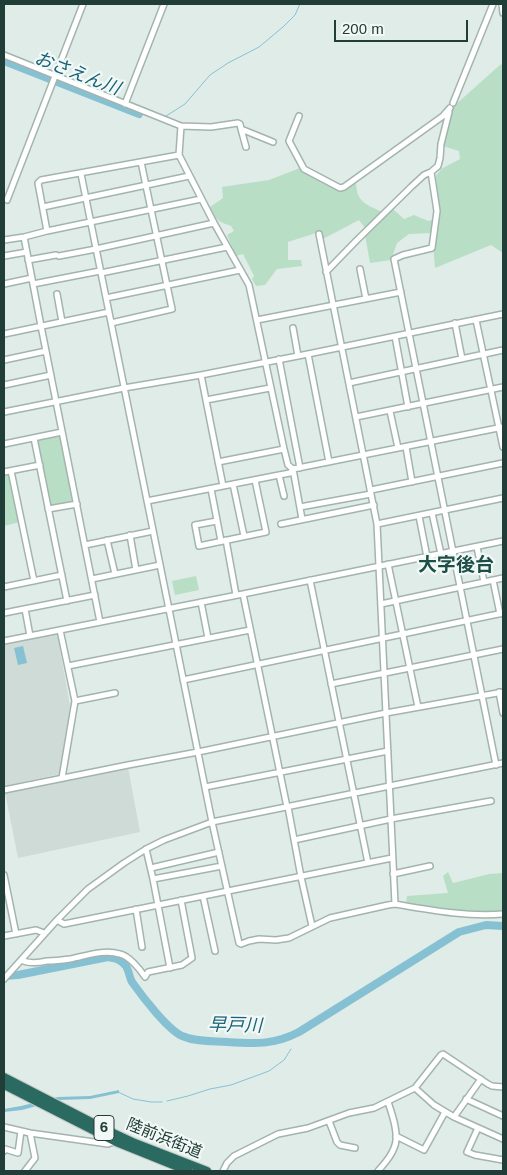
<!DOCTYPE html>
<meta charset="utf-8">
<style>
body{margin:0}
#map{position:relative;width:507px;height:1175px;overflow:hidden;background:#e0ece7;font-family:Arial,sans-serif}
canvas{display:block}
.frame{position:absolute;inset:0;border:5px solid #203d37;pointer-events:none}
.scale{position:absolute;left:334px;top:20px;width:134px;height:22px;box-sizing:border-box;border:2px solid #203d37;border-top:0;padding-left:6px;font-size:15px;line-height:18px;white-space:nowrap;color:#203d37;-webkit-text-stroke:4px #f1f8f5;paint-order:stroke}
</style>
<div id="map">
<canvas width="507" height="1175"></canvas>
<div class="frame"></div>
<div class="scale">200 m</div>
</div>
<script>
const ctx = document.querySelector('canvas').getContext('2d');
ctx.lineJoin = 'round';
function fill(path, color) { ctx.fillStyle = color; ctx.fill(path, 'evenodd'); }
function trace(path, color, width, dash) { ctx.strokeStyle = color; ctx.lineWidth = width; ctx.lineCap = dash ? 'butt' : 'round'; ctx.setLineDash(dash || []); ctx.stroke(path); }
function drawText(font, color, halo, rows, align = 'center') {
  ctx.font = font + ' Arial,"Noto Sans JP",sans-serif'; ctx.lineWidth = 4.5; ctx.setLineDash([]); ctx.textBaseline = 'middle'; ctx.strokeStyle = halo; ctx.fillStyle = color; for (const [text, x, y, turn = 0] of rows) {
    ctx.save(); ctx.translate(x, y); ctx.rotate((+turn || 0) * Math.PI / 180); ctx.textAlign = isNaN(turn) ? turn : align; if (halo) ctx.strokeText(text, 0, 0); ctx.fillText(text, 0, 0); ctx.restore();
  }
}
const built = new Path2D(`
 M57,633L70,706L60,774L4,786V645Z
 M128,767L140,832L18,858L5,792Z`);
const green = new Path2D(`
 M501,64L503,67V253L491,245L435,268L432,233L409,234L397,243L391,260L370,263L365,235L393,209L404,219L414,215L428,221L439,219L436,176L441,169L460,159L459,151L443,146L451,110L455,105Z
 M300,168L339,190H346L356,183C357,203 366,204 382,212L365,228L359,220L323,239L322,234L319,232L288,242V260H301L302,266L277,269L265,285L256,286L252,279L254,276L243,254L236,256L227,235L234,231L231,226C217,221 216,220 210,207L223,198L222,187L269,180Z
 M59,434L74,502L51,507L37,438Z
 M10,472L20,522L4,526V473Z
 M196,576L199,590L175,595L172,581Z
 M448,872L453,883L489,874L503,873V910L495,912L457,910L406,903L407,896L448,893L443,876Z`);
const water = new Path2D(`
 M23,646L27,663L18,665L14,648Z
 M119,1090V1093L90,1099L58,1100L22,1110L4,1112V1109L21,1106L58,1097L90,1096Z`);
const stream = new Path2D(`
 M166,116L185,104L210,75L228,63L259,47L283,27L295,15L300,4
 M118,1092L133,1099L151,1102H162
 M167,1101L188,1096L210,1089L231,1085L269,1071L284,1060L291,1049`);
const river = new Path2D(`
 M4,61L139,114
 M4,976L18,975L108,957C114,958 120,959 125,965C129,969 129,977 132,982C142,996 167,1029 182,1036C196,1042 212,1041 227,1042C255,1044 274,1045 299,1032L459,932L486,925L503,926`);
const minor = new Path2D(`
 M502,4L503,13
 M4,55L181,126L179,155L214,223L249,285L284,449L288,465L293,469L302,519
 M453,103L493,4
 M125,104L164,4
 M299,116L289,141L304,169L340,188L344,187L443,116L450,108
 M181,126L211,127L238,123L240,124L241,129L273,142
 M241,129L246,147
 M431,172L437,211L432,248L403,255L394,259L496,765
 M81,174L212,822L239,943L241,944L249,941L259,939L276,940L289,938L330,918L388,905L395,904C430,910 467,917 503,914
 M7,200L83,4
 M43,207L189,176
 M47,231L38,183L41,180L179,155
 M319,234L377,524L395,904
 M24,237L41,326L100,622
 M4,240L24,237L47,231L201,199
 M4,256L27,252
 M59,256L96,249L214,223
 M28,260L56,255
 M360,269L366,299
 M326,272L356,241L411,187L424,175L431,172L438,166L440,158L441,144L449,112
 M101,273L227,247
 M4,284L32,278
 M33,284L100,271
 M57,294L62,322
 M106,298L240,270
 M257,320L401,292
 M476,320L503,447
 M111,323L172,309L141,162
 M455,323L462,359
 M293,328L298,356
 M4,334L109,312
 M395,336L408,407
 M308,354L329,462
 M279,359L300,468
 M4,360L46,351
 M201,375L223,486
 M349,383L503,350
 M4,385L51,375
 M206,400L270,388
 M390,411L398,448
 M4,412L124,388L201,375L308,354L503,314
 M356,417L503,387
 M34,438L67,601
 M4,444L62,432
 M406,447L412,482
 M218,462L284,449
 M11,471L34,581
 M4,472L40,465
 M279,475L284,496
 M233,484L244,536
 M211,489L221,541
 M371,490L503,463
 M147,501L279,475L290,473L293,469L503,427
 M300,507L371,494
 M48,509L77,504
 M432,513L441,554
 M419,516L427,557
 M217,521L195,525L199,546L266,532L255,480
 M281,524L374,505
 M377,524L503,498
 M130,535L136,570
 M107,540L115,574
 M226,540L236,595
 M85,545L153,531
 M477,547L484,582
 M388,564L418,707
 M92,579L160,565
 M310,580L368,863
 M493,580L500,614
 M4,587L62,575
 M243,594L287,807
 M201,602L208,638
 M381,604L503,578
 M25,609L30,636
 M4,613L95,595
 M60,630L75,701L62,778
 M4,641L243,594L503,541
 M68,666L250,630
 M183,680L503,613
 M331,684L503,649
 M499,692L503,713
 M75,701L115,693
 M205,787L388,751
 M4,790L128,765L198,752L386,713L503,692
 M288,807L301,877L312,926
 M294,840L391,819L491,801
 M146,849L153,879L170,968
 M151,868L219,852
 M393,874L430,866
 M4,875L16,934
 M153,879L222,866
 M203,896L215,951
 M136,909L142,947
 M57,920L64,924L392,858
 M4,936L36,930L44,933
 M21,960C29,964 38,963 47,961C55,961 63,960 70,959C86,956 103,949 120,954C129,956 140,969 145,977L148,972L182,965L192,958L181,900
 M4,979L57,920L88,889L124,863L146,849L164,840L212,822L503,763
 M415,1088L434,1105L454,1117L481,1079
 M466,1099L503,1116
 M454,1117L503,1139
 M329,1121L337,1142L340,1145L355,1148
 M4,1127L30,1133L108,1144L116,1141
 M478,1128L467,1152L475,1155L503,1160
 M396,1136L424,1150L445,1112
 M4,1151L5,1149L18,1153L21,1131
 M25,1171L35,1158L30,1133
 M223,1171L227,1163L234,1156L278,1134L308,1128L349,1113L374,1108L415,1088L441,1055L443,1054L488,1084L492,1086L503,1087
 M378,1171C384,1164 391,1157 394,1148C400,1136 392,1114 388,1102`);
const highway = new Path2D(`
 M4,1077L105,1129L135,1143L207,1171
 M4,1085L116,1142L188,1171`);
const shields = [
 [104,1128,20]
];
const shieldNames = [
 ["6",104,1128]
];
const streetNames = [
 ["陸前浜街道",164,1139,22]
];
const waterNames = [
 ["おさえん川",77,74,21],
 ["早戸川",235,1026,1]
];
const quarterNames = [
 ["大字後台",456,566]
];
fill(built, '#cedbd6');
fill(green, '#b8dec5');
fill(water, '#86c1d3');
trace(stream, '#86c1d3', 1);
trace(river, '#86c1d3', 8);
trace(minor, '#a3b4af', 8);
trace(highway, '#c1c9c7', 10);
trace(minor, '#fff', 5);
trace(highway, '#2b6a61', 8);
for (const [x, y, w] of shields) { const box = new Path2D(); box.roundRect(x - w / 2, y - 12.5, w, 25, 4); ctx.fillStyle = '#f1f8f5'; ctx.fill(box); trace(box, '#203d37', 1); }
drawText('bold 15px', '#203d37', null, shieldNames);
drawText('16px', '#203d37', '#f1f8f5', streetNames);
drawText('italic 18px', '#19637a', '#f1f8f5', waterNames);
drawText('bold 19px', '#1c4f47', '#f1f8f5', quarterNames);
</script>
